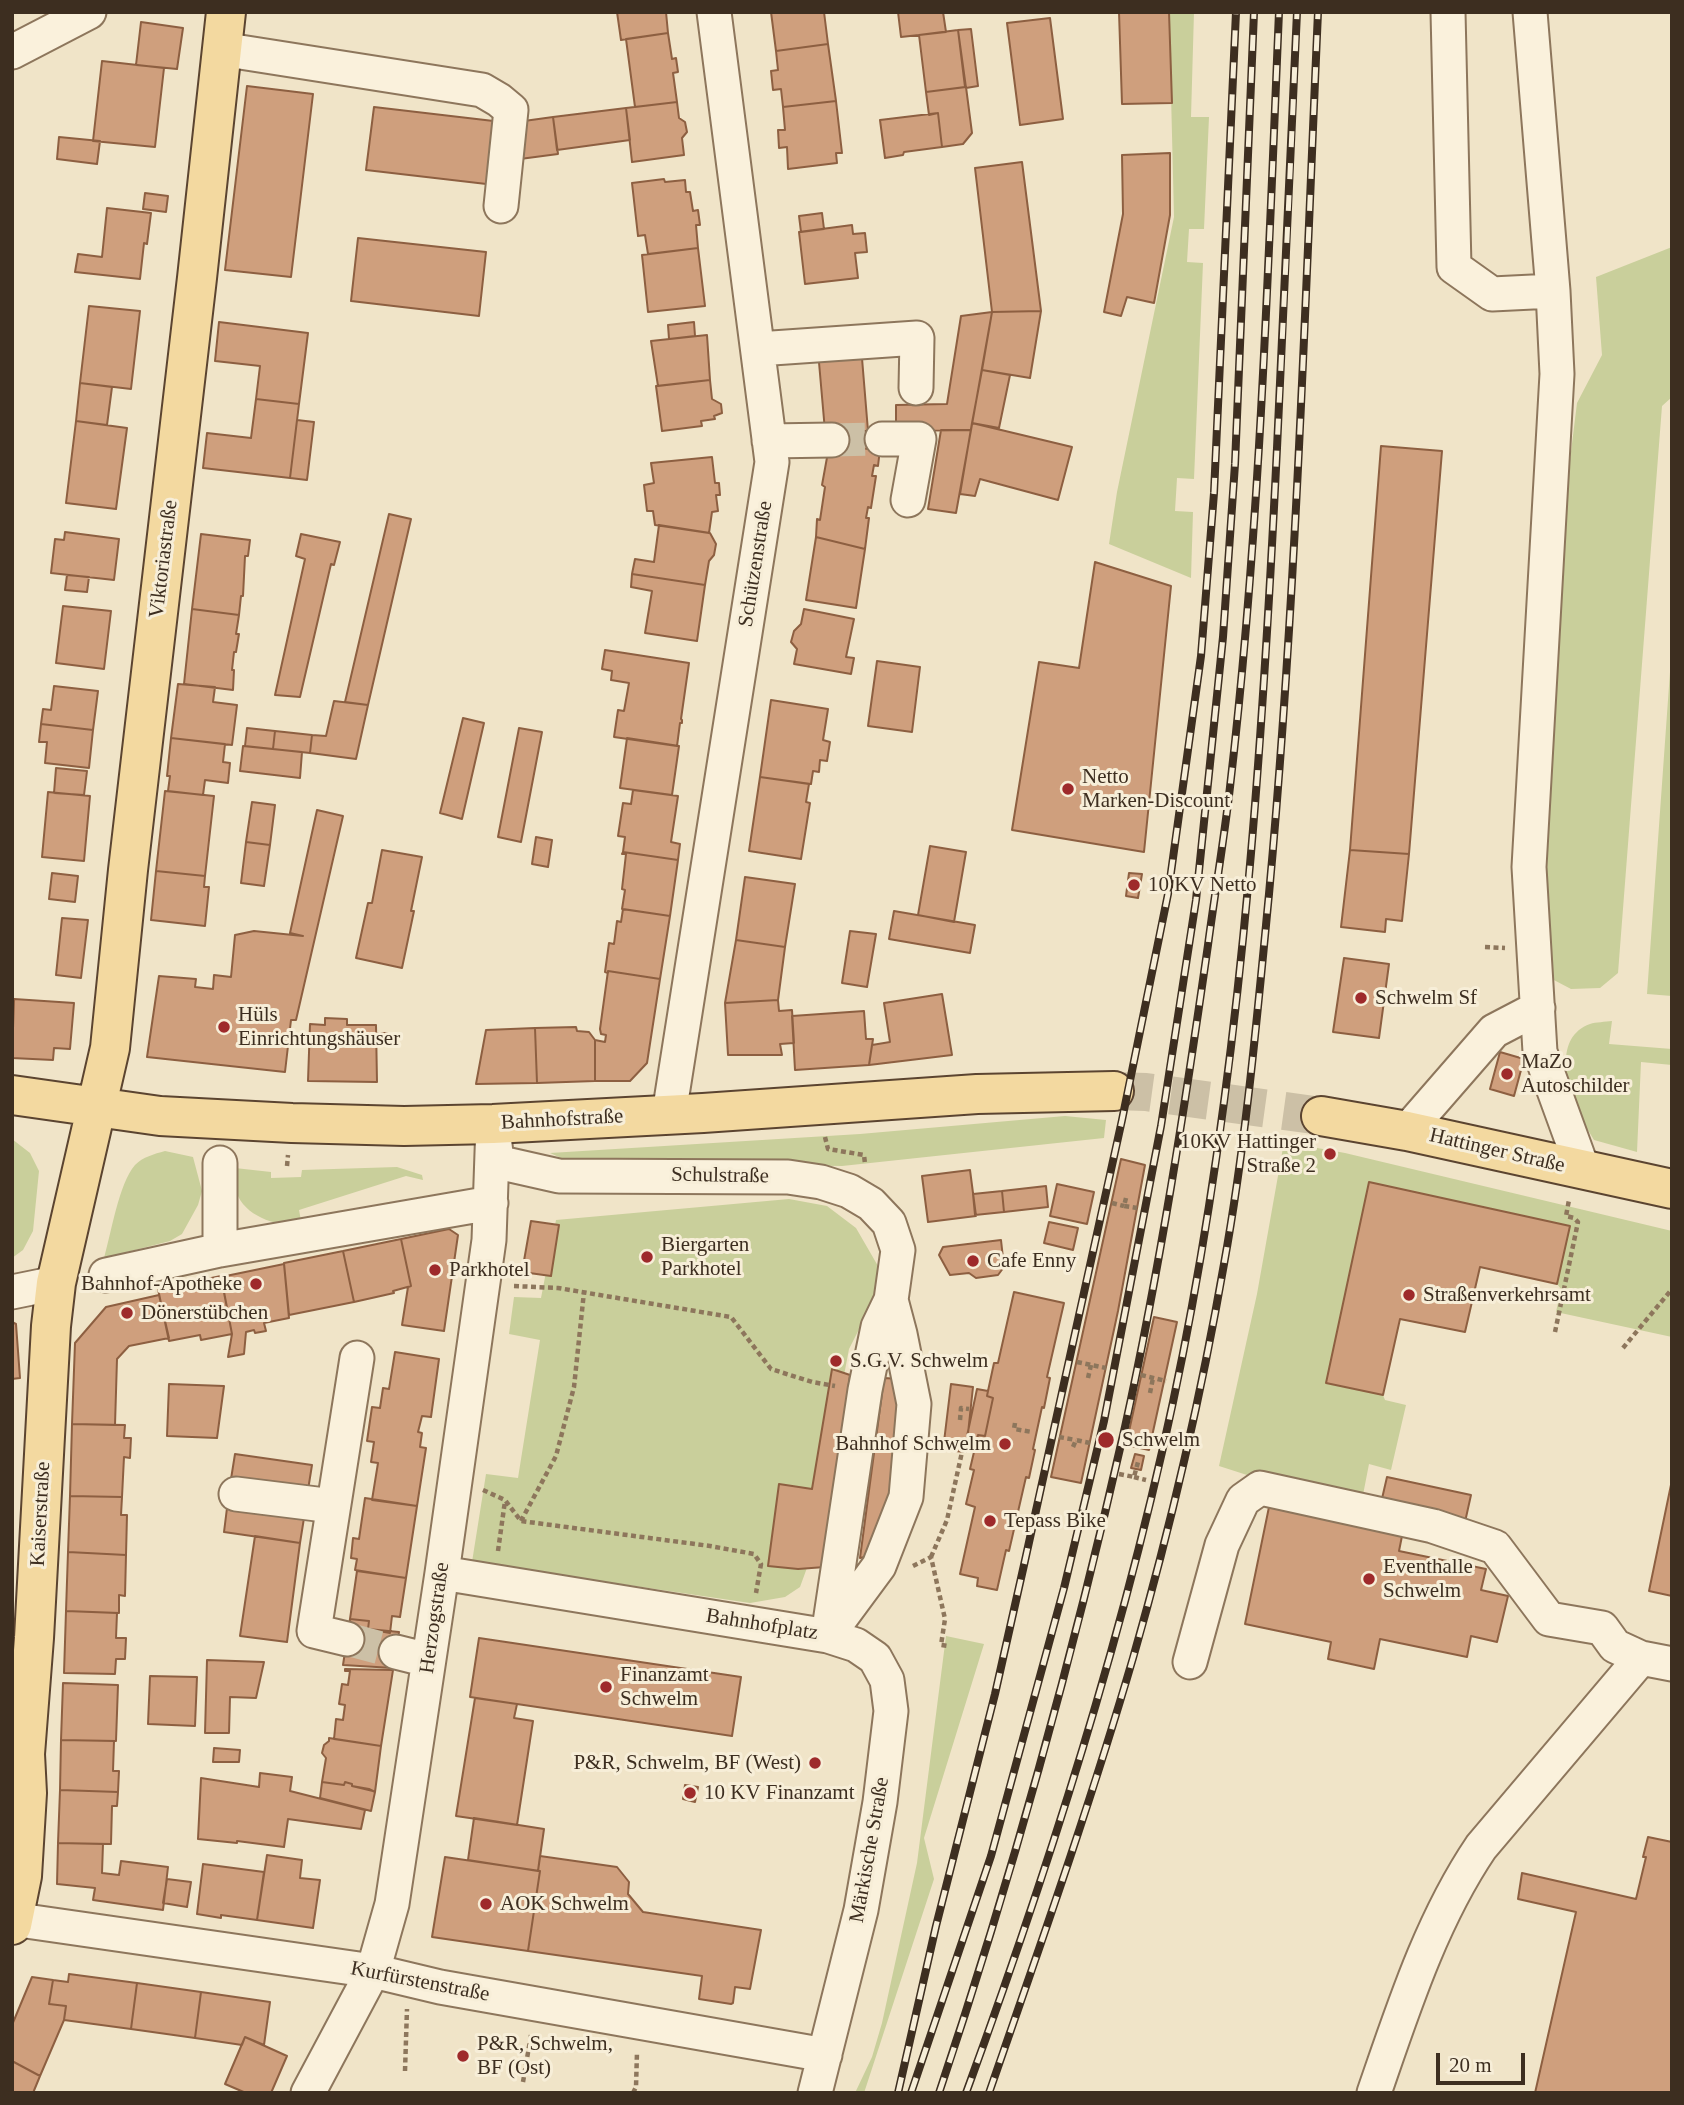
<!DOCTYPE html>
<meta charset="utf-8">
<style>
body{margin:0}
#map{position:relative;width:1684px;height:2105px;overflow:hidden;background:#f0e4c8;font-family:"Times New Roman",serif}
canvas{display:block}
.frame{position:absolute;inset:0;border:14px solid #3d2e20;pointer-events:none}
.scale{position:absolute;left:1436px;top:2053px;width:89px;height:32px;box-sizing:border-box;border:4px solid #3d2e20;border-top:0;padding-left:9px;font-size:21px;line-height:24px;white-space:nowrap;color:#3d2e20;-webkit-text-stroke:5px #f7eed8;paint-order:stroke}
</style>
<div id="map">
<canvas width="1684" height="2105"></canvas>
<div class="frame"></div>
<div class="scale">20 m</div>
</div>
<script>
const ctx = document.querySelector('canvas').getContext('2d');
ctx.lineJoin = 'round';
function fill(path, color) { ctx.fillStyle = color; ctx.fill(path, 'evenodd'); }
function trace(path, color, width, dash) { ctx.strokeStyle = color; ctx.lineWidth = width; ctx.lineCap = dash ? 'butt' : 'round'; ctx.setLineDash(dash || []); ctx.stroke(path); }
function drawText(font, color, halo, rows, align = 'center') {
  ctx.font = font + ' "Times New Roman",serif'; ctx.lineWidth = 6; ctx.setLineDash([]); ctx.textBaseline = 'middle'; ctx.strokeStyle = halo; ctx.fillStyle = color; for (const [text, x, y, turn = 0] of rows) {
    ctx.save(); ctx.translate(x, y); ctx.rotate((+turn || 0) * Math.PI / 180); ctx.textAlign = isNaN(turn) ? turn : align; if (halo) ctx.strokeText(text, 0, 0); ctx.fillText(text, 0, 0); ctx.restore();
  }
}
const green = new Path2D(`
 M1169,12H1194L1191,117H1209L1204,229H1189L1187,262L1203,263L1194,479L1177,478L1175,511L1193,512L1191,578L1109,544L1117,492L1174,217Z
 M1672,247V397L1662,406L1618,973L1600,988L1571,989L1552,979L1544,948L1560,541L1577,403L1602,355L1596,277Z
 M1672,644V996L1647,994Z
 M1612,1021L1609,1044L1672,1049V1065L1641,1062L1637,1152L1594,1140C1589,1131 1581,1121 1577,1111C1566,1084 1554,1037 1590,1024C1596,1022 1605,1022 1612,1021Z
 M1065,1116L1106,1120L1104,1138L842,1166L570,1162L550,1153L860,1134Z
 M12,1139L30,1153L39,1171L33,1231L23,1250L12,1258Z
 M1284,1142L1345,1153L1672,1231V1337L1556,1312L1561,1289L1557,1284L1570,1227L1370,1182L1326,1382L1383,1395L1385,1400L1406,1405L1391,1470L1369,1464L1362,1500L1247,1475L1219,1466L1257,1294Z
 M165,1151L193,1157L202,1191L198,1205L182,1234L170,1241L104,1258C111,1234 119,1183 135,1165C143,1157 154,1154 165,1151Z
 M397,1167L422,1175L423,1180L406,1176L299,1210L302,1226C280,1226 249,1219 238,1196C234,1187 235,1177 235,1168L271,1172V1178L301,1177L302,1170Z
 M789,1199L827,1206L856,1228L878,1266L877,1294L849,1349L808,1565L800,1587L785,1597L750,1603L472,1562L486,1474L518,1478L540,1340L509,1334L514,1297L541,1298L556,1220Z
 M946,1636L984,1644L924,1838L934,1879L864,2093H855L872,2057L882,2023L917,1863Z`);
const building = new Path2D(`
 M617,12H666L668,33L621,40Z
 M771,12H824L828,44L776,51Z
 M898,12H943L946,32L901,37Z
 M1119,12H1169L1172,103L1122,104Z
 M1050,18L1063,119L1020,125L1007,23Z
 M141,22L183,28L177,69L136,65Z
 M971,29L978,86L966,88L958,30Z
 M958,30L965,87L926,92L919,35Z
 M668,33L672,59L676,58L678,72L673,73L677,102L635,107L626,39Z
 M828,44L836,101L783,107L781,89L773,90L771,71L778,70L776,51Z
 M102,61L164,68L155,147L93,141Z
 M247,86L313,94L291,277L225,270Z
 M966,87L972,133L963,144L942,147L938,113L929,115L926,92Z
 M836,101L842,153H836L837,163L788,169L787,147L779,148L778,130H785L783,107Z
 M677,102L679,118L685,122L687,132L682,138L684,155L632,162L626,108Z
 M374,107L502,122L495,185L366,170Z
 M626,108L630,140L557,150L553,117Z
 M938,113L942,147L904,152L903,155L885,158L880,120Z
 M553,117L558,154L520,159L524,121Z
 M59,137L100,141L97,164L57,159Z
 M1170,153V215L1154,303L1127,297L1121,316L1104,312L1123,214L1122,155Z
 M1022,162L1041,311L992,312L975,168Z
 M664,179L665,182L685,180L686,192H690L693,211L698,210L700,225H696L698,248L648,254L645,235L638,236L632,183Z
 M145,193L168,196L166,212L143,209Z
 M107,208L151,213L147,244L144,243L140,279L75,272L78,254L102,257Z
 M822,213L824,229L801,232L799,216Z
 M852,225L853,234L865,233L867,252L855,253L858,278L805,284L799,232Z
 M358,238L486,252L479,316L351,301Z
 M698,248L705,306L648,312L642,255Z
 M89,306L140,311L131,389L80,383Z
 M1041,311L1030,378L982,370L992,312Z
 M992,312L971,430L896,431V405L947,404L961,316Z
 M219,322L308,333L299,404L256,399L260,366L215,361Z
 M694,322L695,336L669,339L668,325Z
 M707,335L710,380L658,386L651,341Z
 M861,346L868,431H825L818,351Z
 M982,370L1010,375L999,428L972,423Z
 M710,380L712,399L721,404L722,413L714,416L715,419L701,421L702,426L662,431L656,386Z
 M80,383L112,387L107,425L76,421Z
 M256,399L299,404L290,478L203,468L207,433L251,438Z
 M297,420L314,422L307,480L290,478Z
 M76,421L127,428L116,509L66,503Z
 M972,423L1072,447L1058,500L980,479L975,496L960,494Z
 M941,430H971L956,513L928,509Z
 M834,431H883L880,449L831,448Z
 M1381,446L1442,451L1409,854L1350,850Z
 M831,448L880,449L878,466L874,465L872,476H876L871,508L868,507L866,518H869L865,549L816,537L817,519L820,520L825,487L822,485L828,452Z
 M712,457L715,483H719L720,495H716L718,511L712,512L709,533L655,525L653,511H647L644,485L654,483L651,463Z
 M389,514L411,519L368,705L345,702Z
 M659,525L710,533L716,544L714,555L709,561L705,585L632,574L635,559L654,562Z
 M65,532L119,539L114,580L51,573L55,539L64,540Z
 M201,534L250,540L248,556H245L243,596H241L239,615L192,609Z
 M301,534L340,542L334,565L331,564L300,697L275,695L305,559L296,556Z
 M816,537L865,549L856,608L806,600Z
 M1095,562L1171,586L1144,852L1012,830L1039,662L1079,668Z
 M632,574L705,585L697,641L645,633L652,591L631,587Z
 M67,575L89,577L87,592L65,590Z
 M63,606L111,611L104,669L56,663Z
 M192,609L239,615L236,634H239L236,652H234L232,670H234L233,690L184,684Z
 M804,609L854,619L846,657L854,658L851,674L794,664L797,649L791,642L794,631L801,624Z
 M605,650L689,663L681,719L682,720V723H680L677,746L614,737L618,710L624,711L629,683L611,680L612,671L602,669Z
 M877,661L920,667L912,732L868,726Z
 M178,684L215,687L213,702L237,705L232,745L171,738Z
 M54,686L98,691L93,730L41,724L43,709L51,710Z
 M771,700L828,709L823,740L830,742L827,761L820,760L819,772L813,771L811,784L760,777Z
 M334,701L368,705L356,759L310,753L312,735L326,736Z
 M463,718L484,723L462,819L440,813Z
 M41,724L93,730L89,768L45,763L47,742H39Z
 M247,728L275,731L273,749L245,746Z
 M519,728L542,732L521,842L498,837Z
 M275,731L312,735L310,753L273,749Z
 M171,738L225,744L223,762L230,763L228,783L205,780L203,795L168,791L170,776H167Z
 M627,738L679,746L672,795L620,788Z
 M243,746L302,752L300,778L240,771Z
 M56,768L87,771L84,795L54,793Z
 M760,777L809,784L806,802L810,803L801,859L749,851Z
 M633,790L678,796L671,842L680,844L678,860L623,852L625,837L618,836L623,803L631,804Z
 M165,791L214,796L205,876L156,871Z
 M48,792L90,796L84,861L42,857Z
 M252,802L275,805L270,845L246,842Z
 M317,810L343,816L296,1020H291L285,1072L147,1057L159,976L196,979L195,987L213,989L214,975L231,977L235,935L254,931L303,936L290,933Z
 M536,837L552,840L548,867L532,864Z
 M246,842L270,845L264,886L241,883Z
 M930,846L966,852L954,922L918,915Z
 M382,850L422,857L411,911H414L402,968L356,958L368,903H372Z
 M1350,850L1409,854L1402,921L1386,919L1385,932L1341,927Z
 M623,852L678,860L670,916L622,909L625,890L622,889L626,854H622Z
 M156,871L205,876L204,887H209L205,926L151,920Z
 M52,873L78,876L75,902L49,899Z
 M1129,873L1142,874L1138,898L1126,896Z
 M745,877L795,884L785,947L736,940Z
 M623,909L670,916L660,979L608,971V973L605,972L609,943L614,944L617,921L621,922Z
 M894,911L975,925L970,953L889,939Z
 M62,918L88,920L81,978L56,975Z
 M850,931L876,934L867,987L842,983Z
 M736,940L785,947L778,1000L725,1003Z
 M1344,958L1389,964L1379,1038L1333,1032Z
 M608,971L660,979L647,1063L630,1081H595V1040L605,1042L606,1035L601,1034L600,1029Z
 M942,994L952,1055L869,1065L872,1045L890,1042L884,1003Z
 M14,999L74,1003L70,1049L54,1048L53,1060L12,1058Z
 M778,1000L779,1011L792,1010L794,1043L780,1044L782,1055H728L725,1003Z
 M864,1011L866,1039H873L869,1065L795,1070L792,1016Z
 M325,1018L347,1019V1025H376L377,1082L308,1081L310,1024L325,1025Z
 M576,1027L577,1031L589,1032L595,1040V1081L537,1083L535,1028Z
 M535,1028L537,1083L476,1084L486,1030Z
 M376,1033H388L386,1044L376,1045Z
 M1500,1052L1524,1059L1514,1096L1490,1089Z
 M1121,1159L1145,1165L1118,1311L1081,1483L1051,1477Z
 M970,1170L976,1216L928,1222L922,1176Z
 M1369,1182L1570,1226L1557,1284L1480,1267L1465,1332L1400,1319L1383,1395L1326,1383Z
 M1057,1184L1094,1192L1087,1224L1050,1216Z
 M1046,1186L1048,1207L1004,1212L1002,1191Z
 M1002,1191L1004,1212L975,1215L973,1194Z
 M531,1221L559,1225L551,1276L522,1272Z
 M1049,1222L1078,1228L1073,1250L1044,1243Z
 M449,1229L458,1235L444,1331L402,1325L408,1287L411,1286L401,1239Z
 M401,1239L411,1286L393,1291L394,1293L354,1302L343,1251Z
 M1001,1240L1004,1267L998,1275L976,1278L969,1273L950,1275L939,1255L943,1247Z
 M343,1251L354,1302L289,1315L284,1263Z
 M284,1264L289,1318L264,1323L266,1331L255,1333L254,1330L246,1332L244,1354L228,1357L232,1334L221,1277Z
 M221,1276L232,1334L201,1340L200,1335L169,1341L158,1289Z
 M1014,1292L1064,1303L1047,1377L1050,1378L1044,1408L1042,1407L1033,1449L1035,1450L1029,1478L1026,1477L1009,1551L1006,1550L997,1590L977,1586L978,1578L960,1574L975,1507L966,1504L974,1470L970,1469L978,1435L985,1436L993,1398L987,1396L988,1391L994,1363H998Z
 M159,1295L169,1338L129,1346L117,1359L115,1425L72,1424L75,1343L106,1307Z
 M1154,1317L1177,1322L1149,1450L1126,1445Z
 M12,1322L16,1324L20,1378L12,1379Z
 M395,1352L439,1359L431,1417L422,1416L418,1432L422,1433L420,1447L426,1448L417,1506L372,1500L378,1463L371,1462L374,1442L367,1441L372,1407L380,1408L383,1388L389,1389Z
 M832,1369L850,1375L825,1567L798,1569L768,1566L779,1484L812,1489Z
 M884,1378L900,1379L891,1523L874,1555L860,1558Z
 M169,1384L224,1386L217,1438L167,1436Z
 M951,1384L973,1387L966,1452L943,1450Z
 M977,1389L988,1391L987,1396L993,1398L985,1436L978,1435L977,1439L967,1436Z
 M72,1424L125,1425L124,1438H131L130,1458L124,1457L122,1497L70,1496Z
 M235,1454L312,1465L308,1490L231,1479Z
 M1135,1454L1144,1456L1141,1470L1131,1468Z
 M1387,1477L1471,1495L1465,1522L1381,1503Z
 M1672,1480V1596L1649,1591Z
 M70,1496L122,1497L121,1515H127L126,1555L68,1552Z
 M365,1498L417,1506L406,1578L355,1570L357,1559L351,1558L353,1538L359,1539Z
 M1269,1507L1402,1536L1399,1551L1486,1569L1481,1590L1508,1596L1497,1642L1471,1636L1467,1657L1380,1639L1374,1669L1328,1659L1331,1642L1245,1624Z
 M227,1508L304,1518L300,1543L224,1532Z
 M255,1536L300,1543L287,1642L240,1636Z
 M68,1552L126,1555L125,1596L119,1595V1613L66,1611Z
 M357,1571L406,1578L400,1617L392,1616L390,1633L368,1629L369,1621L350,1619Z
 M66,1611L117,1613L116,1638H126L125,1659H116L115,1674L64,1673Z
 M350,1619L369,1621L368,1629L399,1632L393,1668L343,1665Z
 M479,1638L741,1677L732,1736L470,1697Z
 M207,1660L264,1662L256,1698L230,1697L229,1733H205Z
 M345,1669L393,1670L381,1746L334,1739L336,1719L343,1720L345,1705L339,1704L342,1684L348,1685L350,1671H345Z
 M150,1676L197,1677L195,1726L148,1724Z
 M63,1683L118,1685L116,1741L61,1740Z
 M475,1698L517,1704L514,1718L533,1721L517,1825L456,1816Z
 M329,1738L381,1746L375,1792L369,1789L352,1786V1784L345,1782L344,1785L322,1782L326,1758L322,1753L324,1745L329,1741Z
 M61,1740L114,1741L113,1771H119L118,1792L60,1790Z
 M214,1748L240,1750L239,1762H213Z
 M260,1773L292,1777L290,1791L365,1810L361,1829L288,1819L284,1847L237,1841V1843L198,1839L201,1778L259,1787Z
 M322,1782L344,1785L345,1782L352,1784V1786L373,1791L375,1792L371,1811L320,1798Z
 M685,1785L698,1787L695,1802L683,1799Z
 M60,1790L118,1792L117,1806H112L111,1844L58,1843Z
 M474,1818L544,1829L538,1871L468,1860Z
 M1648,1837L1672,1842V2093H1535L1576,1912L1518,1899L1522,1873L1636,1899L1646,1857H1643Z
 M58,1843L103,1844L102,1873L119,1875L121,1861L168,1867L163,1910L93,1900L95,1888L57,1884Z
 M267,1855L302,1860L300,1878L320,1880L313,1928L257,1920Z
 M540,1856L617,1867L629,1882L628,1894L643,1912L761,1930L750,1989L735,1987L733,2003L731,2004L699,1999L702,1976L528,1951L540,1871H538Z
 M445,1857L540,1871L528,1951L432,1937Z
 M203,1864L264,1872L257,1920L221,1915V1918L197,1914Z
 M167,1879L191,1882L187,1907L163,1903Z
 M69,1974L137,1983L131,2029L64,2020L66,2006L49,2004L53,1980L68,1982Z
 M32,1977L53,1980L49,2004L66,2006L64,2020L40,2076L12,2061V2025Z
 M137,1983L201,1992L195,2038L131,2029Z
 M201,1992L270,2002L264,2045L245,2037L242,2045L195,2038Z
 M245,2037L287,2056L271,2093H246L225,2084Z
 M12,2061L40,2076L33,2093H12Z`);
const minorTunnel = new Path2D(`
 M832,440L882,439
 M347,1639L396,1652`);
const majorTunnel = new Path2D(`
 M1114,1091L1146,1092L1321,1116`);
const path = new Path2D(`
 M1485,947L1505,948
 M825,1137L828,1149L864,1155L865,1164
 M287,1166L288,1155
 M1126,1198L1124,1206L1137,1208
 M1112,1203L1124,1206
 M514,1286L558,1288L731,1317L771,1369L812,1382L835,1386
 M1555,1332L1578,1222L1574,1218L1566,1216L1569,1200
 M1623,1348L1672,1289
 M1077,1362L1106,1368
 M1141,1375L1166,1381
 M1088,1378L1091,1365
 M1150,1393L1153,1378
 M1015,1423L1014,1429L1032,1432
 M1059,1437L1076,1440
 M1073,1447L1076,1440L1090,1443
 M1119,1474L1134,1477L1138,1462
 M1134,1477L1146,1480
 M483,1490L505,1500L521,1521L710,1546L754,1554L761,1564L756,1593
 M521,1521L556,1456L574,1387L584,1292
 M498,1551L505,1501
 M931,1557L947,1520L962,1452
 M913,1566L931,1557L945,1619L941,1645L948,1646
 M405,2071L407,2009
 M523,2082L531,2035
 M633,2093L636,2087L637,2052`);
const minor = new Path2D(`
 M1448,12L1454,267L1492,294L1553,291
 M1530,12L1553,291L1557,374L1529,867L1540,1052L1583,1170
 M221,49L482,90L499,100L511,110L501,206
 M12,52L89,12
 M758,349L917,338L916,388
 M882,439H919L908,500
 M769,441L832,440
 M669,1114L772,462L714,12
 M1407,1131L1494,1031L1538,1008
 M494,1136L497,1162L559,1176L788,1177L821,1182L849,1191L871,1204L889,1223L898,1250L891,1300L878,1327L865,1390L828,1636
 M220,1163V1250
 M106,1275L220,1250L491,1203
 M12,1292L56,1283
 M236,1494L333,1506
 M442,1573L828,1636L856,1645L875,1658L887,1680L891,1711L880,1802L861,1910L815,2093
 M831,1631L879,1566L906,1497L914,1404L900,1334L891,1300
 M347,1639L314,1631L357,1358
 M396,1652L428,1660
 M1190,1662L1222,1545L1243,1500L1260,1488L1433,1526L1495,1547L1549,1619L1602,1628L1615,1646L1641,1658L1672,1664
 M12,1919L373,1971L440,1987L825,2055
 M308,2093L373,1971L392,1904L442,1573L489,1240L493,1124
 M1374,2093C1403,2009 1431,1921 1481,1847L1641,1658`);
const major = new Path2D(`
 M12,1095L160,1116L292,1123L404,1126L493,1124L703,1113L977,1094L1114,1091
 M1321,1116L1407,1131L1672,1189
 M12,1925L22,1876L27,1793L25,1754L34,1638L51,1326L56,1283L110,1048L128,870L197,278L226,12`);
const rail = new Path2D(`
 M898,2093L936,1926L995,1694L1024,1565L1122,1120L1168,894L1201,656L1214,493L1236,12
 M911,2093L991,1856L1064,1588L1104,1421L1161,1126L1196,900L1223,637L1235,464L1254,12
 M939,2093C1013,1874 1074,1652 1125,1427C1160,1268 1185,1106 1208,945C1215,892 1224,840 1230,787C1260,530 1268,271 1279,12
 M966,2093C1060,1837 1143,1575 1192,1306C1244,1023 1263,735 1277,448C1284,303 1291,158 1297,12
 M989,2093C1039,1949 1090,1805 1133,1658C1170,1529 1201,1397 1224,1264C1246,1142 1257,1018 1269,894C1296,601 1305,306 1318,12`);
const pathBridge = new Path2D(`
 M960,1420L961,1408L969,1409`);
const markers = [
 [1068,789,7,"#9e2a2b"],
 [1134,885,7,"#9e2a2b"],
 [1361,998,7,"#9e2a2b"],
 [224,1027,7,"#9e2a2b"],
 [1507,1074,7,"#9e2a2b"],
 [1330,1154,7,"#9e2a2b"],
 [647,1257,7,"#9e2a2b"],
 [973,1261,7,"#9e2a2b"],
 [435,1270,7,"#9e2a2b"],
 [256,1284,7,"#9e2a2b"],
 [1409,1295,7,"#9e2a2b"],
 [127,1313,7,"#9e2a2b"],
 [836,1361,7,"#9e2a2b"],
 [1106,1440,9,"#9e2a2b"],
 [1005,1444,7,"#9e2a2b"],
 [990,1521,7,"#9e2a2b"],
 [1369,1579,7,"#9e2a2b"],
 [606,1687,7,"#9e2a2b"],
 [815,1763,7,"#9e2a2b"],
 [690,1793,7,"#9e2a2b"],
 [486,1904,7,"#9e2a2b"],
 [463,2056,7,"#9e2a2b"]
];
const streetNames = [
 ["Viktoriastraße",164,559,-83],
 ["Schützenstraße",756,564,-81],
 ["Bahnhofstraße",562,1120,-3],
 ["Hattinger Straße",1497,1151,13],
 ["Schulstraße",720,1176,1],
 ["Kaiserstraße",41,1514,-87],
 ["Herzogstraße",435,1618,-82],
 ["Bahnhofplatz",762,1625,9],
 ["Märkische Straße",870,1850,-80],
 ["Kurfürstenstraße",420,1982,11]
];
const poiNames = [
 ["Netto",1082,777],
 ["Marken-Discount",1082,801],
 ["10 KV Netto",1148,885],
 ["Schwelm Sf",1375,998],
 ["Hüls",238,1015],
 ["Einrichtungshäuser",238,1039],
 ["MaZo",1521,1062],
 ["Autoschilder",1521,1086],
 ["10KV Hattinger",1316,1142,"right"],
 ["Straße 2",1316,1166,"right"],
 ["Biergarten",661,1245],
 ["Parkhotel",661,1269],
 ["Cafe Enny",987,1261],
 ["Parkhotel",449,1270],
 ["Bahnhof-Apotheke",242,1284,"right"],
 ["Straßenverkehrsamt",1423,1295],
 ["Dönerstübchen",141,1313],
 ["S.G.V. Schwelm",850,1361],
 ["Schwelm",1122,1440],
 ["Bahnhof Schwelm",991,1444,"right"],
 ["Tepass Bike",1004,1521],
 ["Eventhalle",1383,1567],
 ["Schwelm",1383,1591],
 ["Finanzamt",620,1675],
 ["Schwelm",620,1699],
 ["P&R, Schwelm, BF (West)",801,1763,"right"],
 ["10 KV Finanzamt",704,1793],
 ["AOK Schwelm",500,1904],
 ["P&R, Schwelm,",477,2044],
 ["BF (Ost)",477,2068]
];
fill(green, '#c9cf9b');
fill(building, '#cf9f7d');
trace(building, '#8d5f41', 2);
trace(minorTunnel, '#ccc0a6', 33, [33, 17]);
trace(majorTunnel, '#ccc0a6', 38, [38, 19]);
trace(minor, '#8d765c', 37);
trace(major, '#5b4430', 42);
trace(path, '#8d765c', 4.5, [5, 3.5]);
trace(minor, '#faf1dc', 33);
trace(major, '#f3d9a0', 38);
trace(rail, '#3d2e20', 8);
trace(rail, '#f7eed8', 5, [16]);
trace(pathBridge, '#8d765c', 4.5, [5, 3.5]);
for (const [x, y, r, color] of markers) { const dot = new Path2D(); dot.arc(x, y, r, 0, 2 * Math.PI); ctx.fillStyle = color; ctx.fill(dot); trace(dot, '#f7eed8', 2.5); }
drawText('21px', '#3d2e20', '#f7eed8', streetNames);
drawText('21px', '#3d2e20', '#f7eed8', poiNames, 'left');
</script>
